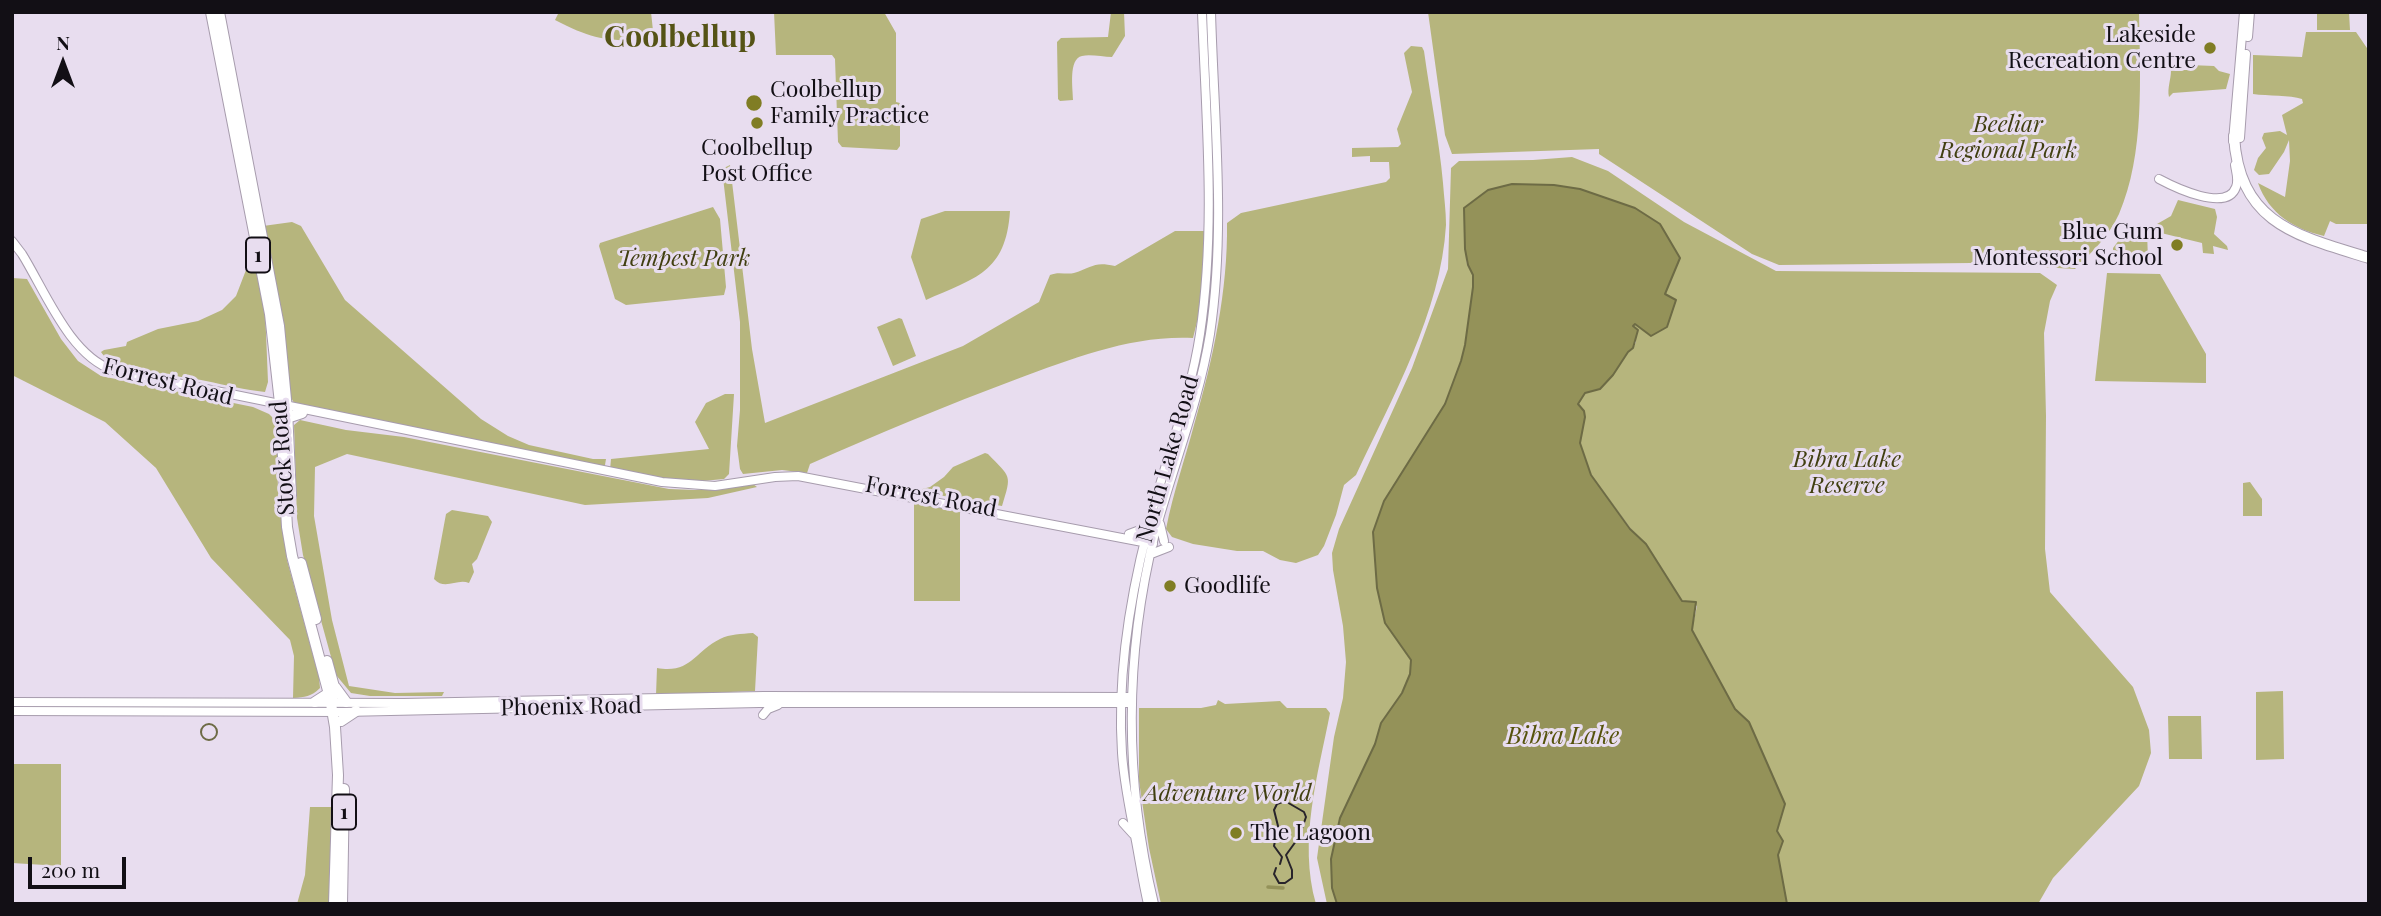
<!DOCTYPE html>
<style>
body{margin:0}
#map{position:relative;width:2381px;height:916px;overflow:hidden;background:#e8ddef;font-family:"Playfair Display",serif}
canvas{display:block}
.frame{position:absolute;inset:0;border:14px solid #120f15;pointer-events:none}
.north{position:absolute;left:28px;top:28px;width:70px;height:70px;-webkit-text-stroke:5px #e8ddef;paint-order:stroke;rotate:0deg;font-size:19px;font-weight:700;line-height:28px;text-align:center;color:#120f15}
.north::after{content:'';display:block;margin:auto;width:24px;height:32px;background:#120f15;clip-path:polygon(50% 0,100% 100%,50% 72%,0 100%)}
.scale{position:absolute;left:28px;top:857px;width:98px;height:32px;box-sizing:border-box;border:4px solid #120f15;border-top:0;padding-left:9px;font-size:21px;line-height:24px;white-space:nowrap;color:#120f15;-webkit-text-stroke:5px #e8ddef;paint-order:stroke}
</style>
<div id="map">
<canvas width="2381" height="916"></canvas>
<div class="frame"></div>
<div class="north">N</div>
<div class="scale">200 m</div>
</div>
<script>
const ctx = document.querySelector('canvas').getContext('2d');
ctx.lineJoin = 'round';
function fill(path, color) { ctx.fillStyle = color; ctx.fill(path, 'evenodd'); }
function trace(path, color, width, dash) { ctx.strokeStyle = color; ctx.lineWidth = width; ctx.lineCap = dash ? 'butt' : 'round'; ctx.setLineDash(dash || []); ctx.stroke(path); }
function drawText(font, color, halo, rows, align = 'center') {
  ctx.font = font + ' "Playfair Display",serif'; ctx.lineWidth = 6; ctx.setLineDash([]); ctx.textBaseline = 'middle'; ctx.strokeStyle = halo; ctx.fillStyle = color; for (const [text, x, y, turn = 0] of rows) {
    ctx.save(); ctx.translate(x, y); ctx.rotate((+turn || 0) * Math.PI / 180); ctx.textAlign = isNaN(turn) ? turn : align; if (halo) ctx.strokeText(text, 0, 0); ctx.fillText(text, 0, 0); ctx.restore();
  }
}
const green = new Path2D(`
 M559,12H651L654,40C610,41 595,41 555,20Z
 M774,12H884L896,33V102L900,103V146L897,150L842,147L838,142L835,59L832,55H776Z
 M1111,12H1124L1125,36L1112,57C1103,57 1090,54 1082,56C1068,59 1073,89 1073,100L1060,101L1058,99L1057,42L1061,38L1108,37Z
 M1428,12H2139C2140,77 2145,154 2119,214C2109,236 2092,252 2075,269L1971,263L1779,265L1752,254L1599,154V149L1452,154L1445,135Z
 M2317,12H2349L2350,30H2317Z
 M2306,32H2356L2369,51V224H2336L2330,221L2324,236C2294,229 2269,214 2258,183L2285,197L2290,161L2289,140L2284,152L2269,174L2259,175L2254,170L2258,158L2266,148L2262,138L2264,133L2280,131L2287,135L2282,115L2303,103L2302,99C2290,95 2268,96 2253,94V55L2302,57Z
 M1411,46L1422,47L1424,51C1430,95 1439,139 1443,183C1444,197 1446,211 1446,225C1441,312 1392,398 1356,475L1344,485L1336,515L1324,546L1318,555L1296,563L1280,560L1263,551H1237L1193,544L1172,537L1166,529C1173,493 1185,459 1194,425C1213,360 1228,290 1227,223L1241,213L1386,182L1390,178L1389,162H1370V156L1352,157V148L1398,147L1401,144L1397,129L1412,92L1404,53Z
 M2189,65L2214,66L2219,71L2230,74L2226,89L2173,93L2169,97C2167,88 2171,80 2171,70H2189Z
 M1572,157L1608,171L1684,222L1776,271L2040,273L2057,285L2050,301L2044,333L2046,416L2045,549L2050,592L2133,687L2149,730L2151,753L2139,786L2053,878L2038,904H1787L1778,855L1777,831L1785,804L1749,722L1735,709L1692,629L1697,606L1691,601H1682L1646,544L1631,529L1591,475L1580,443L1585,417L1584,411L1578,404L1580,397L1585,393L1613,375L1628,352L1633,348L1636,342V329L1633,326L1676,300L1665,295L1679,258L1464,231L1467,265L1473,275V287L1465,345L1461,361L1445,404L1384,501L1373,532L1377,588L1385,623L1411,660L1410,674L1402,693L1381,723L1375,744L1335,845C1329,865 1331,884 1337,904H1327L1317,858L1334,737L1343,698L1346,662L1343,626L1333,570L1332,553L1339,529L1412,368L1448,269L1451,168L1459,161L1533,160Z
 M730,165L752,349L765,423L963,346L1039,302L1050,275C1059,271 1066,275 1074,273C1093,267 1094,261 1115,266L1175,231H1206L1199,314L1193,338C1132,335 1074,358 1017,379C947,405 878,434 810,464L807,473L782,470L743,474L740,469L737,446L740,410V322L722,169Z
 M2178,200L2215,209L2217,217L2214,234L2227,246L2228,250L2213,246L2214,254L2203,253L2202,243L2157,232L2161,230L2157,224L2171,216Z
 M713,207L720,219L726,287L724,295L626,305L615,299L599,246L600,243Z
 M945,211H1010C1006,273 975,278 926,300L911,257L921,219Z
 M292,222L301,226L345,300L481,419L508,436L529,445L593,459H606L605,465L601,468L304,407L294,403L288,392L263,226Z
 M2129,227L2147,231L2148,260H2134V257H2113V248Z
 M255,263L265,309L268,382L265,392C245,390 226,385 206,381C184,376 112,371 101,352L104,350L126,346L127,342L158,329L198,321L222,310L236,296L246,270Z
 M2107,273L2160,274L2206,354V383L2095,381Z
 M12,278L27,279L61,339L78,361L101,376L253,407L269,414L276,421L278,489L287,560L319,677L320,688C311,697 305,697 293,698L294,656L290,640L211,558L156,468L105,422L12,375Z
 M899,318L902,319L916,356L893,366L877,327Z
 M725,394H734L729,474L724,479L680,483L610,470L611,459L709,449L695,422L706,403Z
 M300,420L346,430L404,437L669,489L695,490L753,484L757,487L708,498L585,505L347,454L315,467L314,516L332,620L349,686L395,693L444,692L442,696H370L351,693L336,675L303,555L297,518L294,425Z
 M985,453L988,454C1011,478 1012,474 1002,506L915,491L930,487L944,477L953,467Z
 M2250,482L2262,499V516H2243V483Z
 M914,502L960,511V601H914Z
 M452,510L488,516L492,522L477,559L472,564L474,572L469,583C457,578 445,591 434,579L446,514Z
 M753,633L758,637L755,691L656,695L657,668C691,674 694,652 720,639C730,634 741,634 753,633Z
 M2283,691L2284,759L2256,760V692Z
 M1218,700L1225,704L1280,701L1287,708H1326L1330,713C1318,775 1298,841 1316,904H1161L1149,848L1139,781V708H1201L1216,705Z
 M2168,716H2201L2202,759H2169Z
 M12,764H61V866L12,863Z
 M310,807H334L330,904H297L305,875Z`);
const water = new Path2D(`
 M1512,184L1554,185L1580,189L1635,208L1660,224L1680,258L1665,294L1676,300L1667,327L1651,336L1635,324L1633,326L1638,330L1633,348L1628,352L1613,375L1600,389L1585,393L1578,404L1584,411L1585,417L1580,443L1591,475L1630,529L1646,544L1682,601L1696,602L1692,630L1735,709L1749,722L1785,804L1777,831L1783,841L1778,855L1787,904H1337L1332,888L1331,859L1340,818L1375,744L1381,723L1402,693L1410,674L1411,660L1385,623L1377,588L1373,532L1384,501L1445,404L1461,361L1465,345L1473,287V275L1468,265L1465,249L1464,208L1488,190Z`);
const stream = new Path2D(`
 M201 732a8 8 0 1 1 16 0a8 8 0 1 1-16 0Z`);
const canal = new Path2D(`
 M1268,887L1283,888`);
const major = new Path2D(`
 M2248,37L2250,12
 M2240,138L2246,54
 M2233,141L2244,12
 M2159,179C2174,187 2227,213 2236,187C2239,180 2236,172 2235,165
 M12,241L22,254C45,291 70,356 113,370L662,482L715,486L775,477L798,476L1153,544
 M1160,524L1164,541
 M1129,534L1148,527
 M1151,554L1169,547
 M12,702L404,703L764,696L1130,697
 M12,711L344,712L759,703H1131
 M763,715L768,709L778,705
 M1123,823L1133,834
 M1148,904C1143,883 1140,862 1136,841C1130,812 1124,783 1122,753C1117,677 1129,601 1148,528C1164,463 1190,400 1200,334C1216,227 1206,120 1202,12
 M1154,904C1124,779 1124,657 1155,533C1173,466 1199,402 1210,334C1226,227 1214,120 1211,12`);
const highway = new Path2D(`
 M211,12L270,314L280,403L287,527L292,556L330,698L335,727L338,775L334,904
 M219,12L279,326L287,410L291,496
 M2234,136C2239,224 2298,236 2369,258
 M287,418L302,413
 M301,563L316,619
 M327,661L336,694
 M335,687L346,702
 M315,702L329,693
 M341,721L356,711
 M342,904L344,789`);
const rail = new Path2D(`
 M1276,868L1274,874L1279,883H1285L1292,878V870L1286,855L1299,837L1306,817L1304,812L1285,801L1277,804L1274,810L1278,826L1274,846L1282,857L1280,864`);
const markers = [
 [2210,48,7,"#807d24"],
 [754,103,9,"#807d24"],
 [757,123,7,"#807d24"],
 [2177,245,7,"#807d24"],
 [1170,586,7,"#807d24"],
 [1236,833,7,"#807d24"]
];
const shields = [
 [258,255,24],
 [344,812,24]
];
const shieldNames = [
 ["1",258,255],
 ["1",344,812]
];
const poiNames = [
 ["Lakeside",2196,35,"right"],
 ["Recreation Centre",2196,61,"right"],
 ["Coolbellup",770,90],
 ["Family Practice",770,116],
 ["Coolbellup",757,148,"center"],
 ["Post Office",757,174,"center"],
 ["Blue Gum",2163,232,"right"],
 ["Montessori School",2163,258,"right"],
 ["Goodlife",1184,586],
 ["The Lagoon",1250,833]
];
const parkNames = [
 ["Beeliar",2008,125],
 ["Regional Park",2008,151],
 ["Tempest Park",684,259],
 ["Bibra Lake",1847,460],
 ["Reserve",1847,486],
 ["Adventure World",1228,794]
];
const streetNames = [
 ["Forrest Road",168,382,14],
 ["Stock Road",283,458,-94],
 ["North Lake Road",1168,459,-74],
 ["Forrest Road",931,497,11],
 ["Phoenix Road",571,707,-1]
];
const waterNames = [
 ["Bibra Lake",1563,737]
];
const districtNames = [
 ["Coolbellup",680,38]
];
fill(green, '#b6b57d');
fill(water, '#949259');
trace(water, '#6d6b45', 2);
trace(stream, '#6d6b45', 2);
trace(canal, '#949259', 3.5);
trace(major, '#a79cad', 10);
trace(highway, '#a79cad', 12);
trace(major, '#fff', 8);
trace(highway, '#fff', 10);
trace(rail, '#28242b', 2);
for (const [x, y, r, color] of markers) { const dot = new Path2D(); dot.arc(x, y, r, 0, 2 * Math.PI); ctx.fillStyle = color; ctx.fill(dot); trace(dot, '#e8ddef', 2.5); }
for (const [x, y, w] of shields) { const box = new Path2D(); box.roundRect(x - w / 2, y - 17.5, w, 35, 5); ctx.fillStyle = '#e8ddef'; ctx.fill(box); trace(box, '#120f15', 2); }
drawText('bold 21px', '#120f15', null, shieldNames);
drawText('23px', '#120f15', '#e8ddef', poiNames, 'left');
drawText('italic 23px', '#413f11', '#e8ddef', parkNames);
drawText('23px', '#120f15', '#e8ddef', streetNames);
drawText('italic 24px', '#55520b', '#e8ddef', waterNames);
drawText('bold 30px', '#555316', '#e8ddef', districtNames);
</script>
